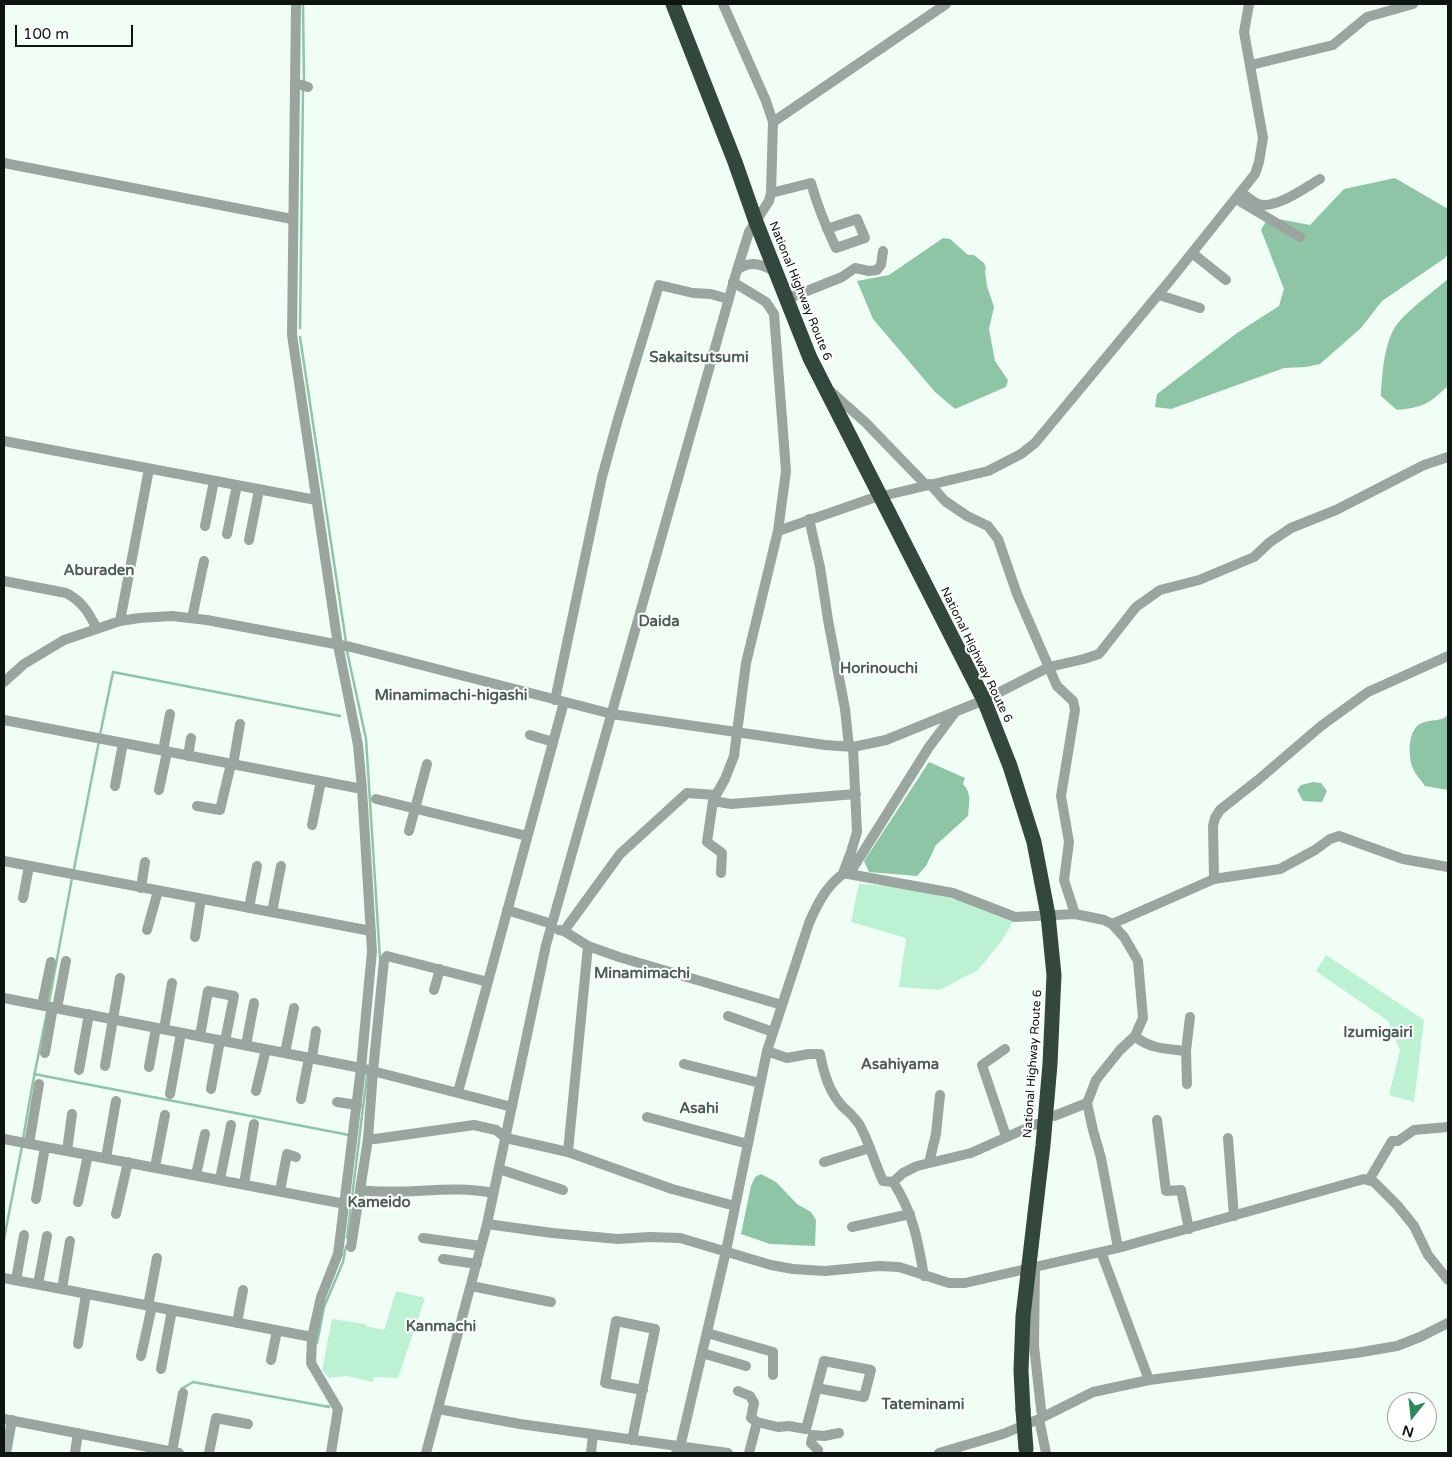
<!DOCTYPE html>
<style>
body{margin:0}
#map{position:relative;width:1452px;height:1457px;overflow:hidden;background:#f0fef5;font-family:"Varela Round",sans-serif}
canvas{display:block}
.frame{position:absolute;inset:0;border:5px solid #0d1510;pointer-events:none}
.north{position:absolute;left:1387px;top:1392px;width:50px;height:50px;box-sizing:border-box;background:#fff;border:1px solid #9ea19f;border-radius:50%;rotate:196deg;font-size:14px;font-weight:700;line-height:20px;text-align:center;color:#0d1510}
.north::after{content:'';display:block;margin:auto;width:18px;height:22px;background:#2b875e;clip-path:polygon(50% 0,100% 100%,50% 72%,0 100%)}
.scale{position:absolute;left:15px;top:25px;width:118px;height:22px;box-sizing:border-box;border:2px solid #0d1510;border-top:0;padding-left:6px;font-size:15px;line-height:18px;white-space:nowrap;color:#0d1510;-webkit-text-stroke:4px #fff;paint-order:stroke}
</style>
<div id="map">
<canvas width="1452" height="1457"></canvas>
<div class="frame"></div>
<div class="north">N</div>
<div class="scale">100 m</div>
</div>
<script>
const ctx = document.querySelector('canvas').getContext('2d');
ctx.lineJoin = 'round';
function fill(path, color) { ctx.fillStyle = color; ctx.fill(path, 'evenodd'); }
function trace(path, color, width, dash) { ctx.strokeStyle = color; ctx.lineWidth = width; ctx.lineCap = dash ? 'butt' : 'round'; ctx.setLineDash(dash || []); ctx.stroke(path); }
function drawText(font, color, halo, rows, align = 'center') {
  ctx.font = font + ' "Varela Round",sans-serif'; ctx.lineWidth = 4; ctx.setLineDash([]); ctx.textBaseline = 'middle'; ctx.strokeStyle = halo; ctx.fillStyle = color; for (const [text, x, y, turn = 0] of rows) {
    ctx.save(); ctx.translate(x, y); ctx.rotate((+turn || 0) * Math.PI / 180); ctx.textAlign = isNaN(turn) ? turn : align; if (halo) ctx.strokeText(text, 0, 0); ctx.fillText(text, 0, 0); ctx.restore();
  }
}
const green = new Path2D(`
 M859,884L901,887L962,901L1013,922L1001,942L978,970L940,990L899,987L906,938L851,922Z
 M1326,955L1424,1020L1414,1102L1389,1095L1400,1050L1388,1021L1316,971Z
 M396,1291L425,1298L398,1378L374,1377L372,1382L347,1376L329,1378L322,1370L332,1319L366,1324V1326L384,1330Z`);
const forest = new Path2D(`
 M1395,178L1448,209V254L1445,258L1382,301L1361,328L1320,364L1306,367L1284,368L1171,409L1155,407L1157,394L1237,333L1279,306L1284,289L1261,230L1268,217L1310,225L1344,189Z
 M943,238L950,239L968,255H974L984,263L986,268L985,271L987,286L994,307L989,329L995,361L1008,380L1006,387L955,409L935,392L873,319L857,281L889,275Z
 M1448,279V386C1428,404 1425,407 1397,410L1381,396C1382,375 1384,340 1398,323C1410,308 1433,292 1448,279Z
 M1448,715V790L1425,786C1421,780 1414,773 1412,766C1408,754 1408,728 1422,723C1431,719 1441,722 1448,715Z
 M929,762L965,778L963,784C972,793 969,804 968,816L936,845L926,866L917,876L869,872L864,861Z
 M1313,782L1321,783L1327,791L1322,802L1303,801L1297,790L1301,785Z
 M761,1174L776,1182L797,1204L811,1212L816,1220L815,1246L770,1244L741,1234L751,1186L755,1177Z`);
const stream = new Path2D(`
 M303,4L304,82
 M300,328L303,89
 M300,337L346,642
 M347,651L366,739L380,959
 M100,735L113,672L340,716
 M74,869L99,741
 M49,1002L72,878
 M34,1074L349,1135
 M23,1139L32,1087L47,1012
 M347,1238L367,1075
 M4,1239L22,1146
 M317,1343L324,1307L343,1262L346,1246
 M181,1389L193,1382L329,1407L328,1406`);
const minor = new Path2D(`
 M296,4L292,335L338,645L358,745L362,789L372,951L361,1068L338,1254L321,1297L312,1337L311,1363L338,1409L331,1453
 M1251,65L1333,45L1367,17L1413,4
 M295,83L308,87
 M773,122L946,4
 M4,163L292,219
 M771,193L811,183C818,208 825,225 836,248L865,238L857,219L827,229
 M1241,193C1247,196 1253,202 1258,204C1275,210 1306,187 1320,179
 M1236,199L1300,237
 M1192,253L1226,280
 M737,270C750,260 762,264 776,272
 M1159,295L1200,308
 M787,299L842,277L855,268L869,271L877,270L881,265L883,251
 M829,390L865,422L926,485
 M4,441L316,500
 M930,484L945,501L967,516L988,526L998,539L1017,594L1057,686L1073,701L1075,710L1061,796L1069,842L1064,880L1075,914
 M809,519L820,567L828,620L845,709L849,747
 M205,526L214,481
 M778,531L870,499L988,471L1021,454L1035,443L1172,278L1255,174L1259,162L1263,138L1244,32L1249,4
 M227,534L237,485
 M249,540L259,490
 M4,581L66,593C82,601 89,613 97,629
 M192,618L204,561
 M120,621L149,469
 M4,682L24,664L64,640L120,621L139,618L172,616L207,620L351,647L612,714L825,745L853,747L886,740L984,700L1049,667L1084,659L1099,654L1136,607L1160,590L1199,580L1254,557L1270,542L1291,528L1336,510L1424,465L1448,457
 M555,700L602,477L618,419L659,285L693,293L711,294L728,299
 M4,720L362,789
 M530,735L553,742
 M163,751L170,714
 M188,756L191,738
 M233,765L240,724
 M115,786L123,743
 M159,790L167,752
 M716,795L713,801L731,804L856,794
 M376,799L527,836
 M713,801L707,842L722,853L721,873
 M197,806L220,810L231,764
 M312,825L321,781
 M409,831L427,764
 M4,861L371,931
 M843,873L953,893L1015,917L1075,914L1104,920L1112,924L1124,937L1138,961L1143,1018L1135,1036L1120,1050L1096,1080L1087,1103L1093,1130L1101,1158L1118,1248
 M843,873L851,852L857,832L853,747
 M1214,879L1213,826L1215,818L1220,810L1258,780L1321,726L1368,692L1448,656
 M141,888L145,862
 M23,898L29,866
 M249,908L257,866
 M507,910L552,924
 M272,912L281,866
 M1112,924L1214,879L1280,869L1315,850L1330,839L1339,836L1403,859L1448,867
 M147,930L158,891
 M559,930L564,931L588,946L619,957L782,1005
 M564,931L620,854L687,793L716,795L725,779L734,756L746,663L778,531L786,471L774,314L766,302L733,282
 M195,937L201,899
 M488,982L387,956L384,960L373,1071L368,1139H375L474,1125L496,1130L506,1138L568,1152L672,1189L735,1206
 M434,990L440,969
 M4,998L361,1068L512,1107
 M42,1005L51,962
 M57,1008L66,961
 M728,1016L773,1032
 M164,1029L172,983
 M200,1036L208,991L234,996L225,1041
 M1135,1036C1149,1049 1168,1049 1186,1051L1190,1017
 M246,1045L254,1003
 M1005,1049L982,1065L1006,1136
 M767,1051L787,1058L809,1054H820C824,1074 829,1092 843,1107C849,1112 854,1117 859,1124C869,1141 874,1162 883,1181L893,1182C913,1212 918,1241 924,1276
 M1186,1051L1187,1084
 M45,1053L53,1007
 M285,1053L294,1008
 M312,1058L316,1031
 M684,1064L760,1083
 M105,1066L120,978
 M149,1067L156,1028
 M79,1070L89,1014
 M211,1089L220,1040
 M256,1091L266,1049
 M458,1092L564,702
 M170,1094L181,1033
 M301,1099L309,1058
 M337,1102L357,1105
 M1054,1116L1087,1103
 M647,1117L748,1144
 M1157,1120L1166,1191L1181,1190L1189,1229
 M1228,1138L1234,1216
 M4,1139L345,1204
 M368,1139L360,1190C404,1196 449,1184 493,1193
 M29,1144L39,1084
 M67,1151L72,1114
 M568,1152L588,946
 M106,1158L116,1101
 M824,1162L870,1148
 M929,1163L936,1134L940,1095
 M155,1167L165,1115
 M499,1169L563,1190
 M196,1175L205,1134
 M220,1179L231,1125
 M1369,1180L1392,1141H1398L1414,1130L1448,1127
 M893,1182L903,1173L917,1166L971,1153L1036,1124
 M244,1184L254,1124
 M280,1191L287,1154L296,1157
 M36,1199L45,1147
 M78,1202L88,1155
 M116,1214L128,1162
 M487,1224L552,1233L618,1239L650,1237L680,1238L771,1265L793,1269L825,1271L878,1266L899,1267L949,1283H965L1118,1248L1364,1179L1374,1182L1397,1205L1414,1226L1428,1255L1448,1280
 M852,1227L910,1214
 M423,1238L481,1246
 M351,1247L360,1190
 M1101,1252L1149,1380
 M443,1259L477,1264
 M1035,1267L1034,1346L1041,1409L1043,1417
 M4,1278L312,1337
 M16,1280L24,1235
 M38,1284L47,1236
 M471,1286L551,1302
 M62,1289L70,1241
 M148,1306L157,1258
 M237,1323L243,1290
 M707,1333L773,1352V1375
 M78,1344L86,1294
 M702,1353L746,1366
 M141,1356L152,1306
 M271,1360L277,1331
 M161,1369L172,1310
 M738,1391L750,1396L754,1403L751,1418L757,1422
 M438,1409L520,1424L728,1453
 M4,1419L179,1453
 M1039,1419L1046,1453
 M632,1440L655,1329L616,1321L605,1383L643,1390
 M172,1452L183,1393
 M6,1453L12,1420
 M75,1453L78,1433
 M209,1453L216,1418L248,1424
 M426,1453L487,1224L546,945L737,270L749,232L769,201L771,193L773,122L766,101L723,4
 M591,1453L593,1434
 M676,1453L680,1447L726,1251L767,1051L809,923C819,900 830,879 853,868L929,747L956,711
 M749,1453L757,1422L778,1427L789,1426L806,1429L824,1361L871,1370L864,1397L817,1388
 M817,1453L818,1450L811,1443L813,1435L824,1436L839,1433
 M939,1453L1003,1434L1039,1419L1093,1392L1149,1380L1356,1353L1397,1346L1420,1337L1448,1323`);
const highway = new Path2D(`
 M673,4L735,162L756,222L810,358L984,700L1010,766L1034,842L1048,915L1054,975L1050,1064L1043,1145L1023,1316L1021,1371L1023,1410`);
const highwayBridge = new Path2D(`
 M1023,1410L1026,1449`);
const streetNames = [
 ["National Highway Route 6",800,291,68],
 ["National Highway Route 6",976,655,64],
 ["National Highway Route 6",1033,1064,-86]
];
const quarterNames = [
 ["Sakaitsutsumi",699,358],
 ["Aburaden",99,571],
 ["Daida",659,622],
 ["Horinouchi",879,669],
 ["Minamimachi-higashi",451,696],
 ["Minamimachi",642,974],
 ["Izumigairi",1378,1033],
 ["Asahiyama",900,1065],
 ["Asahi",699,1109],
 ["Kameido",379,1203],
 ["Kanmachi",441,1327],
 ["Tateminami",923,1405]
];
fill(green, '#bdf1d4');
fill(forest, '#8fc5a7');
trace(stream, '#8fc5a7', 2.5);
trace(minor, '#9ba59f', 10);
trace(highway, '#34473c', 15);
trace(highwayBridge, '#34473c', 15);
drawText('12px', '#0d1510', '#fff', streetNames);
drawText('bold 15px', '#495e52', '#fff', quarterNames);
</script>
